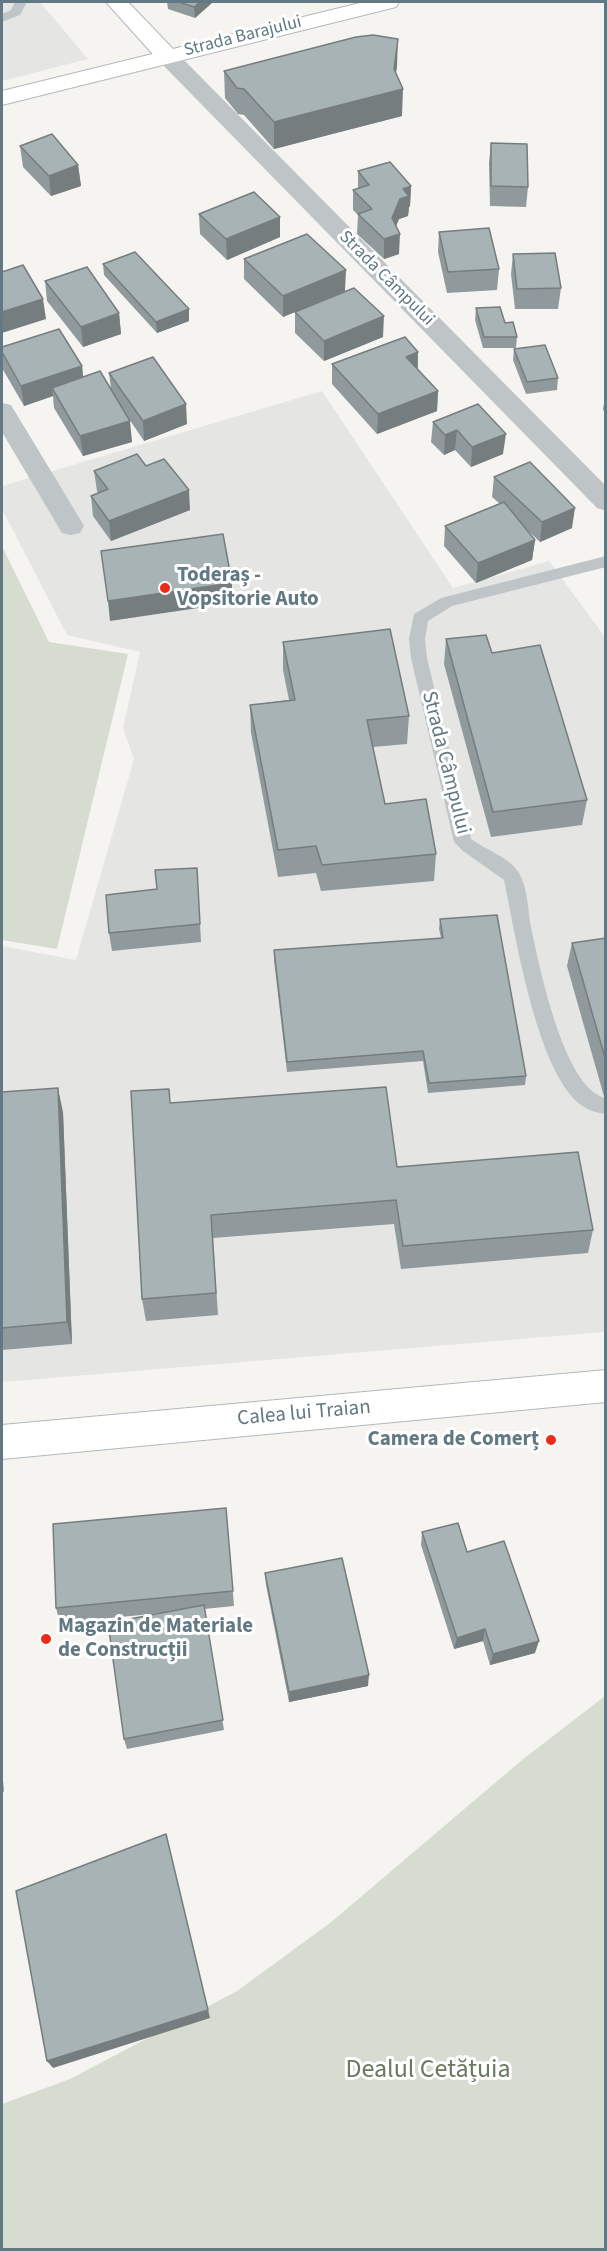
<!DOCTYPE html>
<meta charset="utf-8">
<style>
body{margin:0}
#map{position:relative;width:607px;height:2251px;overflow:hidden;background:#f5f4f0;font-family:"Source Sans 3",sans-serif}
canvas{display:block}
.frame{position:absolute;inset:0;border:3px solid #627983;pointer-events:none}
</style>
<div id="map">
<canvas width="607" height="2251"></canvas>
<div class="frame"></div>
</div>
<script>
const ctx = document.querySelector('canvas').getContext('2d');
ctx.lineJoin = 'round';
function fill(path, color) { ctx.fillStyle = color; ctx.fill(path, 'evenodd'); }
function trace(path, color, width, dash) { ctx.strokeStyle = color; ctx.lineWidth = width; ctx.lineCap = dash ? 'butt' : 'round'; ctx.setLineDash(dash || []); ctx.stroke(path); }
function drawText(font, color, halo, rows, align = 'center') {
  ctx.font = font + ' "Source Sans 3",sans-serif'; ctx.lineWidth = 6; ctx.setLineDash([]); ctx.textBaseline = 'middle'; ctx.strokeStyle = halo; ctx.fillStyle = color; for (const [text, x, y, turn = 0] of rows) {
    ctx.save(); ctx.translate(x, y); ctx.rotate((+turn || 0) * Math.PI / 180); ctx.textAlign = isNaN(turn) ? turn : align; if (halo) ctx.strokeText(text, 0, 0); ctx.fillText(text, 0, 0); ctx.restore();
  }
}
const built = new Path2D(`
 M2,2H40L88,59L2,81Z
 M322,391L453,588L549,561L605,637V1332L2,1382V946L76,960L134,759L123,728L140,652L67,635L2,509V486Z`);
const green = new Path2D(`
 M2,546L49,642L128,654L57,949L2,940Z
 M605,1696V2249L2,2250V2104L70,2079L237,1991L330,1923L522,1760Z`);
const lane = new Path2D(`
 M15,2H27L20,15L2,22V14L11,10Z
 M606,556V567L452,606L428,621L425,639L427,658L471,839C486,850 509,857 519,873C527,886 528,908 530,922C538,960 563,1090 606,1098V1114C598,1113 590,1111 584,1107C537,1078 515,932 504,880L463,851L454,842L411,658L409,639L414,614L441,598Z`);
const street = new Path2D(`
 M167,49L175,51L606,486V511L597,508L159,61L156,56L159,51Z
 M2,403L11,405L80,519L84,526L80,533L71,535L62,533L2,432Z`);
const secondary = new Path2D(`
 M106,2H128L175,51L178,56L175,61H159Z`);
const primary = new Path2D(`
 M606,1370V1402L2,1459V1425Z`);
const highway = new Path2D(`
 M364,2H399L396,7L2,105V91Z`);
const wall = new Path2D(`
 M167,2H213L195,18L168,9Z
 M397,66L396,73L402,116L274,149L244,115L238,114L225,98L224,71Z
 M491,143L528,187L526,207L490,206L489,163Z
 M20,146L78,165L81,186L51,196L23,167Z
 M358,171L411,186L410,206L409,207L408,216L399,219L396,226L399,254L384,259L357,234L358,215L353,210V190L358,188Z
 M199,214L280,217V237L227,260L200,234Z
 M439,232L499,269L497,290L447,293L438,252Z
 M513,254L561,288L558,309H515L511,274Z
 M244,259L345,291L283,317L244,279Z
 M103,264L189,321L157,333L104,275Z
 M45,281L119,313L121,334L83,347L47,301Z
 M476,308L505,323L517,337L516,348H483L475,320Z
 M295,312L383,337L324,361L295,333Z
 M2,347L82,366L83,377L111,389L109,373L187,424L144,441L127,416L132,442L83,456L54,408L53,396L24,406L2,368Z
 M514,349L558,378L557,390L526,394L513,360Z
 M418,352V369L438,391L437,411L377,434L332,384V364Z
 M606,393V416L603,409Z
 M478,404L503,454L471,467L455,450L444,455L431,442L433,422Z
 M146,466L190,510L111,541L93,516L91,496L98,493L97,491L94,471Z
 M494,477L572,528L540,542L526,529L535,540L532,560L476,583L444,546L445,526L500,504L492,497Z
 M446,639L492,653L587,800L582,825L491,837L444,664Z
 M283,642L409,716L407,744L373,747L385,804L436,854L434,881L321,891L316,873L278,877L251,733L250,705L289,700L283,670Z
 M197,868L201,942L112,951L109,933L157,889L155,870Z
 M440,919L526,1076L525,1085L428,1093L423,1061L287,1072L274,960V950L441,938L439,929Z
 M606,938V1099L605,1100L567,966L572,943Z
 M169,1089L170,1103L397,1167L593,1230L588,1253L401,1269L394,1224L213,1238L218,1315L146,1321L142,1299Z
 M2,1092L63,1112L72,1344L2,1350Z
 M226,1508L234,1606L204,1609L224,1730L127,1749L124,1739L161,1613L60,1623L56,1608Z
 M422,1532L467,1552L535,1653L490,1665L483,1641L454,1649L421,1545Z
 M265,1573L368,1686L289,1702L266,1585Z`);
const shadedWall = new Path2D(`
 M200,2H213L195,18L194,7Z
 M398,39L397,66L393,92L403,89L402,116L274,149V122L394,69Z
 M78,165L81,186L51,196L49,176Z
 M411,186L410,206L409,207L408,216L399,219L392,236L400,234L399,254L384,259V239L392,218L403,189Z
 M280,217V237L227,260L226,239Z
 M346,270L345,291L283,317V296Z
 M43,299L46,319L2,333V312Z
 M189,309V321L157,333L156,322Z
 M119,313L121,334L83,347L81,327Z
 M384,316L383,337L324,361V341Z
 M418,352L417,372L406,357Z
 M82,366L84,386L52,388L53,396L24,406L21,386Z
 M438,391L437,411L377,434L378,414Z
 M186,404L187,424L144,441L143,421Z
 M130,421L132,442L83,456L80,436Z
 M457,430L455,450L444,455L445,435Z
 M506,434L503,454L471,467L472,447Z
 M189,490L190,510L111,541L109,521Z
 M575,508L572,528L540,542L542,522Z
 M535,540L532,560L476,583L478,563Z
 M232,583V603L110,621L108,601Z
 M58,1088L63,1112L72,1344L67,1322Z
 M485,1629L483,1641L454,1649L457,1638Z
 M539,1641L535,1653L490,1665L493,1654Z
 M369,1675L368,1686L289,1702V1692Z
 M2,1768L4,1793L2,1788Z
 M166,1834L210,2018L53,2068L47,2061Z`);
const building = new Path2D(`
 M179,2H200L194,7Z
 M373,35L398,39L394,69L403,89L274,122L244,89L237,88L224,71L356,37Z
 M52,134L78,165L49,176L20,146Z
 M491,143L527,144L528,187L491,186Z
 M390,162L411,186L403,189L409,196L400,199L392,218L400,234L384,239L358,214L372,209L353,190L369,185L358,171Z
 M254,192L280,217L226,239L199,214Z
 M489,228L499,269L448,272L439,232Z
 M307,234L346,270L283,296L244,259Z
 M135,252L189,309L156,322L103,264Z
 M555,253L561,288L517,289L513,254Z
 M23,265L43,299L2,312V272Z
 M87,267L119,313L81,327L45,281Z
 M354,288L384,316L324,341L295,312Z
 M500,307L505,323L513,322L517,337H484L476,308Z
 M59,329L82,366L21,386L2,352V347Z
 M405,337L418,352L406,357L438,391L378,414L332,364Z
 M545,345L558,378L527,382L514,349Z
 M153,357L186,404L143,421L109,373Z
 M100,371L130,421L80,436L52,388Z
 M478,404L506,434L472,447L457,430L445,435L433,422Z
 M137,454L146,466L164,459L189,490L109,521L91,496L108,489L94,471Z
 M530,462L575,508L542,522L494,477Z
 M504,502L535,540L478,563L445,526Z
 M223,534L232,583L108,601L101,551Z
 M390,629L409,716L367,720L385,804L426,799L436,854L322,865L316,846L278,850L250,705L295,700L283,642Z
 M486,635L492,653L540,645L587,800L493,812L446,639Z
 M197,868L200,924L109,933L106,895L157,889L155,870Z
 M497,915L526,1076L429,1083L423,1051L287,1062L274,950L443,938L440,919Z
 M606,938V1061L572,943Z
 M386,1087L397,1167L578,1152L593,1230L403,1246L396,1200L211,1215L216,1293L142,1299L131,1091L169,1089L170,1103Z
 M58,1088L67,1322L2,1328V1092Z
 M226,1508L233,1591L56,1608L53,1524Z
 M458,1523L467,1552L504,1541L539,1641L493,1654L485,1629L457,1638L422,1532Z
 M342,1558L369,1675L289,1692L265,1573Z
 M204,1605L223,1720L124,1739L108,1623Z
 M166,1834L208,2010L47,2061L16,1891Z`);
const markers = [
 [165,588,6,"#ed2a18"],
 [551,1440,6,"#ed2a18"],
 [46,1639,6,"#ed2a18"]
];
const farStreetnames = [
 ["Strada Barajului",243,37,-14],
 ["Strada Câmpului",386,279,45]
];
const poiNames = [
 ["Toderaș -",177,576],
 ["Vopsitorie Auto",177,600],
 ["Camera de Comerț",539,1440,"right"],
 ["Magazin de Materiale",58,1627],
 ["de Construcții",58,1651]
];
const streetNames = [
 ["Strada Câmpului",445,763,76],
 ["Calea lui Traian",304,1414,-5]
];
const nearParknames = [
 ["Dealul Cetățuia",428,2071]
];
fill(built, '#e5e6e4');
fill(green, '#d7dcd1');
trace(secondary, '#b2b9bc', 2);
trace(primary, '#b3b9bb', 2);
trace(highway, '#b4b9bb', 2);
fill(lane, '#bfc5c7');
fill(street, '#bfc5c7');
fill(secondary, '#fff');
fill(primary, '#fff');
fill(highway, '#fff');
fill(wall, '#909a9d');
fill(shadedWall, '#767d7f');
fill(building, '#a8b3b6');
trace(building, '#767d7f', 1.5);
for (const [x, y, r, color] of markers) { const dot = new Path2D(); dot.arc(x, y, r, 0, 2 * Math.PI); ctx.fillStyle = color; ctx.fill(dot); trace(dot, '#fff', 2); }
drawText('18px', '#627983', '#fff', farStreetnames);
drawText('bold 21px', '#627983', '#fff', poiNames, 'left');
drawText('21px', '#627983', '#fff', streetNames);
drawText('26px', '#6a7a61', '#fff', nearParknames);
</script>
